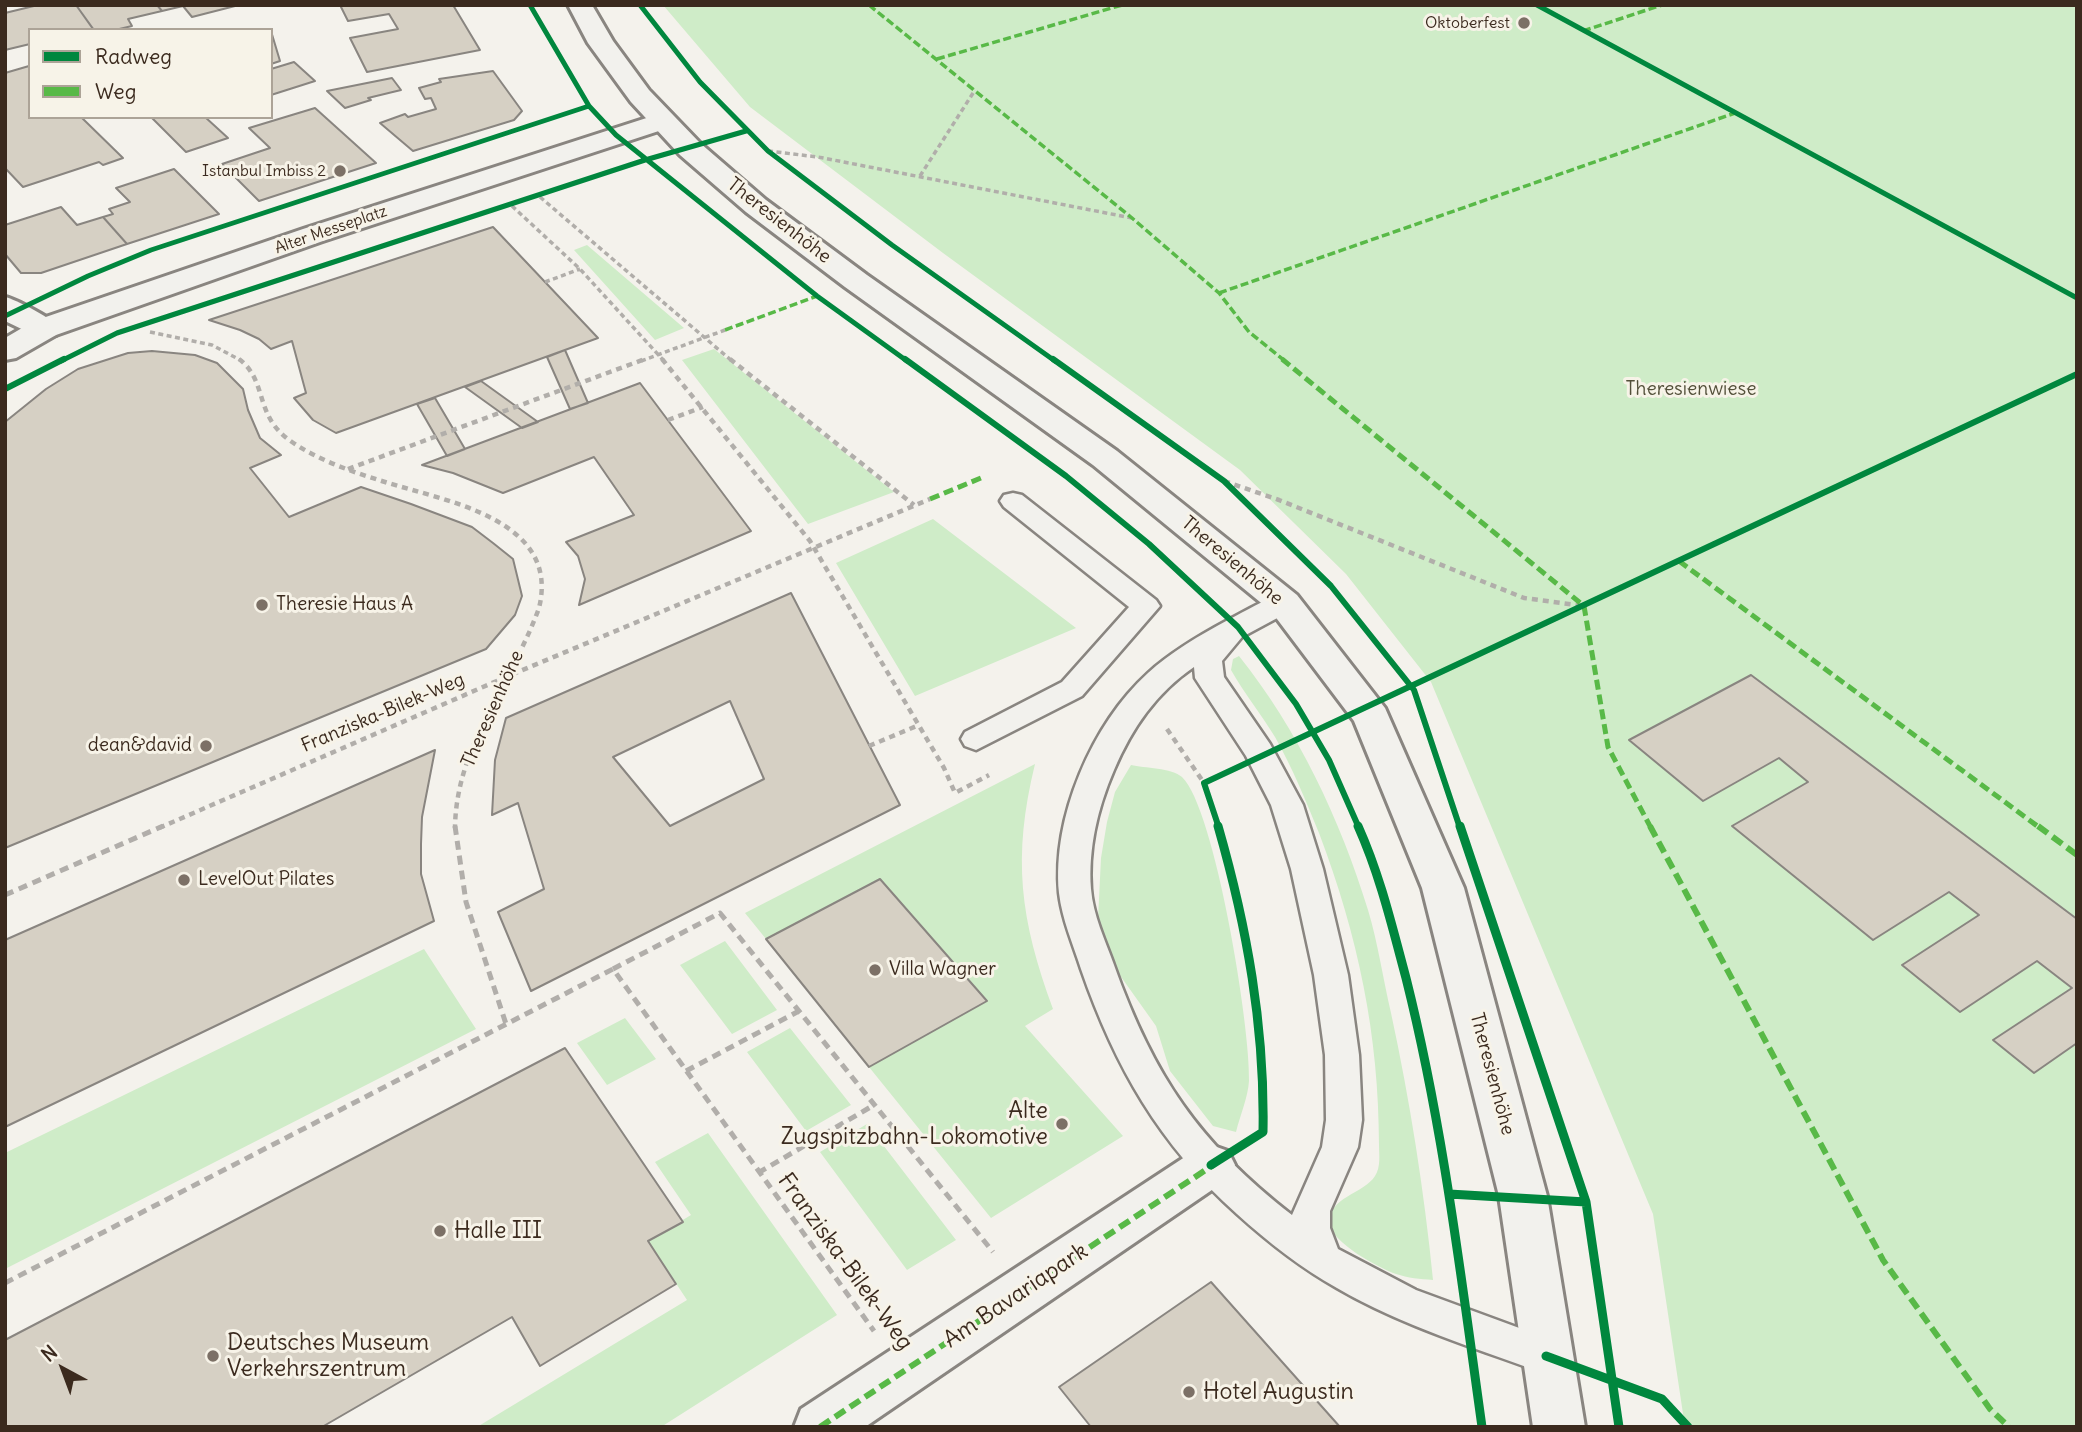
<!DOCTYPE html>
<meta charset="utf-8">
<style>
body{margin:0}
#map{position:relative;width:2082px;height:1432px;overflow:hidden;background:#f4f2ec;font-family:Delius,sans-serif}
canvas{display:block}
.frame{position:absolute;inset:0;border:7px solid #3b2a1e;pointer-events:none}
.legend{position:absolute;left:28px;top:28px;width:245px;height:91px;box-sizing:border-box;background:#f7f3e8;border:2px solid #aca397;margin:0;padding:9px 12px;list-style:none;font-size:21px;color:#3b2a1e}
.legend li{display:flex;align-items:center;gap:14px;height:35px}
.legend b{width:35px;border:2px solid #aca397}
.north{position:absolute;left:28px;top:1334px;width:70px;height:70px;-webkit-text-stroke:5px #f7f3e8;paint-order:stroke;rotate:319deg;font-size:19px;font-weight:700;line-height:28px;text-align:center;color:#3b2a1e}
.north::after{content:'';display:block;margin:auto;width:24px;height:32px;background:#3b2a1e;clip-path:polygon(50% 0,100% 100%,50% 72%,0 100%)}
</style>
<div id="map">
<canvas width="2082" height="1432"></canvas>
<div class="frame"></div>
<ul class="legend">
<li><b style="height:9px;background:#00873e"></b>Radweg</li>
<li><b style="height:9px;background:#58b947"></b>Weg</li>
</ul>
<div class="north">N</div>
</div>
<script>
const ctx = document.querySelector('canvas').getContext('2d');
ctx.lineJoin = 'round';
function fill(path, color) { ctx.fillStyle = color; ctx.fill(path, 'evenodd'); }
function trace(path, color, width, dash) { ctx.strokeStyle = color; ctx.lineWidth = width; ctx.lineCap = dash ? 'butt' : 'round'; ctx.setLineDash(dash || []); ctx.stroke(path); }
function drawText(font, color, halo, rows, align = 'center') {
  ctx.font = font + ' Delius,sans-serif'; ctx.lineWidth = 6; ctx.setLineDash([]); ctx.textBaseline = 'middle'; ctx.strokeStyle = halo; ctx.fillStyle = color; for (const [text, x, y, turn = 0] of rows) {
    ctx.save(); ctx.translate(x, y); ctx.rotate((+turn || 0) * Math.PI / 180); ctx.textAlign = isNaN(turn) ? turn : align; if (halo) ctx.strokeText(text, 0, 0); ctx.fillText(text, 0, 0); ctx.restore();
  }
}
const green = new Path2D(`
 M663,5H2077V1427H1685L1653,1214L1431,682L1346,574L1240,470L943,253L750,107Z
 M587,245L684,328L655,340L574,250Z
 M714,349L894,492L808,524L682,360Z
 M933,519L1076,628L915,696L836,563Z
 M1239,656C1298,730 1340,819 1368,910C1378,943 1383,979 1391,1013C1410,1101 1424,1190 1433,1280C1420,1279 1408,1278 1396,1274C1379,1268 1332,1243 1330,1224C1327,1197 1364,1194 1375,1176C1381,1167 1379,1155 1379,1145C1379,1035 1358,936 1319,833C1306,801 1292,767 1275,737C1261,714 1244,693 1231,670L1233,659Z
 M1035,764C1012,858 1020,919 1053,1009L1025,1026L1123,1136L991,1218L869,1067L986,1001L880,880L766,939L745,913Z
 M1131,765C1144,768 1172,768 1182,777C1215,808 1251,1030 1249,1081C1248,1097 1240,1116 1236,1132L1213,1126L1170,1071L1156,1026L1119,974L1098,919L1101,858L1107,822L1115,792Z
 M725,941L777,1010L732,1034L680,965Z
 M424,949L476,1029L5,1269V1153Z
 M625,1018L656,1059L607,1085L577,1043Z
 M790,1028L851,1105L806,1131L747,1052Z
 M867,1124L956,1240L907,1270L820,1152Z
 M708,1133L837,1315L661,1427H477L687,1300L648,1241L691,1215L655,1162Z`);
const building = new Path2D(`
 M38,5H76L93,29L30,30V44L5,50V13Z
 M76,5H157L162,11L128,19L132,26L115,30H94Z
 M157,5H239L192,17L183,6L162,11Z
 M340,5H453L480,50L367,72L350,38L398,29L389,14L348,21Z
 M271,31L280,61L271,64Z
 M294,62L315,81L271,95V69Z
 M29,66L30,117H81L123,158L103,165L99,162L23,187L5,168V73Z
 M493,71L522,111L514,120L413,151L380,123L405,114L408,117L436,109L431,98L425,99L419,88L441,82L439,79Z
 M392,78L401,90L368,98L371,100L345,108L327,91Z
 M315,108L376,163L259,201L222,164L270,148L249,128Z
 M151,117H205L228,138L186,152Z
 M174,169L219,214L127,244L103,217L113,214L109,209L130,202L116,188Z
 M61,207L77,225L103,217L127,244L41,273H21L5,254V225Z
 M493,227L598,338L336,433L313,420L294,398L306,393L292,341L271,349L259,339L240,330L209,320Z
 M565,350L588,403L570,409L547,357Z
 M152,351L195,355L217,363L243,389L248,410L260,438L281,455L250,468L289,517L361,487L411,504L472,527L493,543L513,559L522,596L515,615L486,649L5,848V422L46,389L78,369L128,353Z
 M481,381L538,422L522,428L465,387Z
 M640,383L751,531L579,605L585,579L578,556L566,542L634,515L594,457L503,493L453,473L422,465Z
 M435,398L465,449L447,456L417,404Z
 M791,593L900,805L531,991L498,912L544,889L518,803L492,815L495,760L506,718ZM730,701L764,779L670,826L613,757Z
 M1751,675L2077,919V1043L2034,1073L1993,1040L2072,988L2037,961L1960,1012L1902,965L1979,915L1949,892L1873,940L1732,826L1808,782L1779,758L1703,801L1629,740Z
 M435,750L422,817L421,844V874L434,921L5,1127V940Z
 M880,879L987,1001L869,1067L766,939Z
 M565,1048L683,1222L648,1241L676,1284L540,1366L512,1317L322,1427H5V1340Z
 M1211,1282L1340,1427H1091L1059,1387Z`);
const pathFar2 = new Path2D(`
 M768,151L818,157L1132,218
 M920,176L975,90
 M540,197L732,361
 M512,206L580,269L664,361
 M545,282L580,269
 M150,332L212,345L242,361
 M641,361L725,330`);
const pathFar1 = new Path2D(`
 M239,359C269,382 253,416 292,442C320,461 353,472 385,482C445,501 561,519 539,608C512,683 456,745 455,828
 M662,359L810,541L944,768L955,793L989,775
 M730,359L914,505
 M668,420L703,407
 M348,469L645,359
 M1224,481L1279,500L1524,598L1584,606
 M1167,729L1204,783
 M869,746L919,725
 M159,828L506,677L930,499`);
const path = new Path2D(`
 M455,826L466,902L506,1024
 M5,895L163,826
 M613,969L720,913L993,1252
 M686,1071L799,1011
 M758,1173L874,1105
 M5,1283L613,969L874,1331`);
const service = new Path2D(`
 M1013,493L1022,495L1156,600L1160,606L1082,696L976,750L965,746L961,739L965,732L1062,682L1129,607L1004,507L1000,501L1004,495Z
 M1284,594L1294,597L1298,603L1294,609L1242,637L1222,661L1224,677L1270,744L1303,805L1323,869L1348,975L1359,1055L1362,1120L1358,1147L1330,1211V1228L1338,1249L1416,1290L1560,1343L1566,1356L1560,1369L1546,1374C1476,1348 1402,1326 1337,1288C1301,1268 1268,1242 1237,1214C1159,1144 1115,1067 1081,969C1073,944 1062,919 1059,893C1052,817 1092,724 1148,673C1171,652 1200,635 1228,620C1246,611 1264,599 1284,594ZM1194,667L1195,678L1246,756L1271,805L1291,869L1314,975L1325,1055L1326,1120L1322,1147L1292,1215C1199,1143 1153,1075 1114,965C1105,940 1093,915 1091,889C1088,848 1098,807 1114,770C1132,728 1156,693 1194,667Z`);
const pedestrian = new Path2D(`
 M1211,1145L1228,1151L1235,1165L1228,1179L865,1427H794L801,1409L1194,1151Z`);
const minor = new Path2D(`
 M5,297C15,299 55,320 60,328L56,335L45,337L34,335L5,321Z`);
const tertiary = new Path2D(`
 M662,113L671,115L675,121L671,127L323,241L56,335L16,358L5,360V338L34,321L303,229Z`);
const secondary = new Path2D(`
 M568,5H592L613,41L649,90L700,143L766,200L867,275L1117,451L1297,595L1385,708L1464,888L1547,1196L1585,1427H1533L1499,1196L1422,888L1354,721L1271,611L1093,465L845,287L746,212L680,155L631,102L588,43Z`);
const quietFar2 = new Path2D(`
 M869,5L1132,218L1219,293L1249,332L1285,361
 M1583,31L1662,5
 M937,59L1122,5
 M1219,293L1735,113
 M725,330L817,296`);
const quietFar1 = new Path2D(`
 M1282,359L1584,606L1608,747L1651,828
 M930,499L981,478
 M1679,561L2040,828`);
const quiet = new Path2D(`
 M1650,826L1883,1260L1990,1409L2009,1427
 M2038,826L2077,855
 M820,1427L1216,1163`);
const cyclewayFar2 = new Path2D(`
 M530,5L589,106L616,135L817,296L907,361
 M640,5L700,82L768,151L892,245L1055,361
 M1537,5L2077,298
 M5,316L88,276L151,250L589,106
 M61,361L117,333L645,160L746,131`);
const cyclewayFar1 = new Path2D(`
 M905,359L1066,476L1149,544L1238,627L1296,704L1329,760L1359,828
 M1053,359L1224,481L1331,586L1414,690L1460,828
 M5,389L64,359
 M1219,828L1204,783L2077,374`);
const cycleway = new Path2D(`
 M1358,826C1380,875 1392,926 1406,978C1443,1125 1461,1277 1482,1427
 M1460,826L1586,1202L1619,1427
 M1211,1165L1263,1132C1265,1027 1247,927 1218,826
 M1449,1194L1586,1202
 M1546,1356L1662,1399L1688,1427`);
const markers = [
 [1524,23,7,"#7c7066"],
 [340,171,7,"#7c7066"],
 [262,605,7,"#7c7066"],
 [206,746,7,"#7c7066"],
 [184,880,7,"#7c7066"],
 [875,970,7,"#7c7066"],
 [1062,1124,7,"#7c7066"],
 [440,1231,7,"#7c7066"],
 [213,1356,7,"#7c7066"],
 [1189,1392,7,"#7c7066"]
];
const farPoinames = [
 ["Oktoberfest",1510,23],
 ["Istanbul Imbiss 2",326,171]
];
const farStreetnames = [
 ["Alter Messeplatz",331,230,-19]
];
const streetNames = [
 ["Theresienhöhe",779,221,38],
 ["Theresienhöhe",1232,561,40],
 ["Theresienhöhe",493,709,-66],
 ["Franziska-Bilek-Weg",383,713,-23],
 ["Theresienhöhe",1492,1074,75]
];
const parkNames = [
 ["Theresienwiese",1691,390]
];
const poiNames = [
 ["Theresie Haus A",276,605],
 ["dean&david",192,746,"right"],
 ["LevelOut Pilates",198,880],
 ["Villa Wagner",889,970]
];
const nearPoinames = [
 ["Alte",1048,1111,"right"],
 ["Zugspitzbahn-Lokomotive",1048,1137,"right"],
 ["Halle III",454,1231],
 ["Deutsches Museum",227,1343],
 ["Verkehrszentrum",227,1369],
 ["Hotel Augustin",1203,1392]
];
const nearStreetnames = [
 ["Franziska-Bilek-Weg",845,1262,54],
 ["Am Bavariapark",1016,1296,-34]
];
fill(green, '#cfecc8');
fill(building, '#d6d0c4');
trace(building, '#898580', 2);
trace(service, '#898580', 5);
trace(pedestrian, '#898580', 6);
trace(minor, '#898580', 6);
trace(tertiary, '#898580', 6);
trace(secondary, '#898580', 6);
trace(pathFar2, '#b1aeaa', 3.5, [5, 3.5]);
trace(pathFar1, '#b1aeaa', 4.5, [6, 5]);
trace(path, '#b1aeaa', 5, [9, 6]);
fill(service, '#f2f1ed');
fill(pedestrian, '#f2f1ed');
fill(minor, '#f2f1ed');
fill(tertiary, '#f2f1ed');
fill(secondary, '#f2f1ed');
trace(quietFar2, '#58b947', 3.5, [8, 3.5]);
trace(quietFar1, '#58b947', 5, [10, 5]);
trace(quiet, '#58b947', 6, [12, 6]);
trace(cyclewayFar2, '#00873e', 5);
trace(cyclewayFar1, '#00873e', 6);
trace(cycleway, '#00873e', 9);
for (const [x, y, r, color] of markers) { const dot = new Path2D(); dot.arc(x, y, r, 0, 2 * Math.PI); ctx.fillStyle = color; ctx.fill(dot); trace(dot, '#f7f3e8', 2.5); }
drawText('16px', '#3b2a1e', '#f7f3e8', farPoinames, 'right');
drawText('16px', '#3b2a1e', '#f7f3e8', farStreetnames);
drawText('19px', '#3b2a1e', '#f7f3e8', streetNames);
drawText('19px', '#53503a', '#f7f3e8', parkNames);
drawText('19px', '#3b2a1e', '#f7f3e8', poiNames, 'left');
drawText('23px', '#3b2a1e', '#f7f3e8', nearPoinames, 'left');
drawText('23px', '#3b2a1e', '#f7f3e8', nearStreetnames);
</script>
